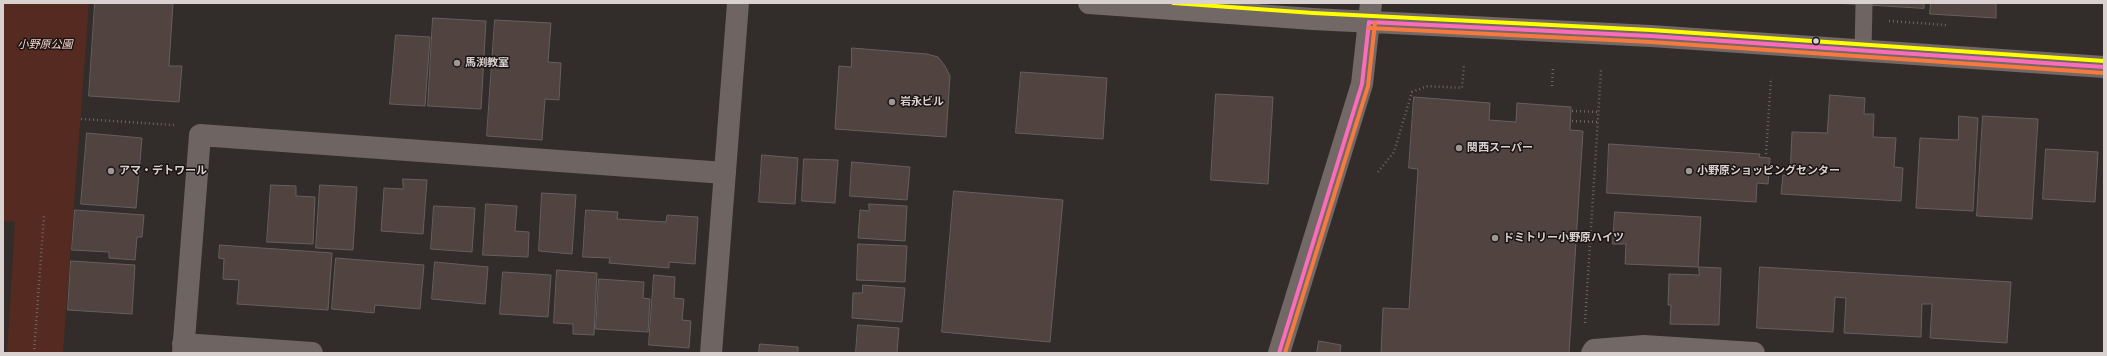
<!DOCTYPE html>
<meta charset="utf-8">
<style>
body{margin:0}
#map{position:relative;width:2107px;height:356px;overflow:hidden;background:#322c2b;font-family:"Source Serif 4",serif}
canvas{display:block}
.frame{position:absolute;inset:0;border:4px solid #d8d1cf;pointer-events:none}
</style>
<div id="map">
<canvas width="2107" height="356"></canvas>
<div class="frame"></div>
</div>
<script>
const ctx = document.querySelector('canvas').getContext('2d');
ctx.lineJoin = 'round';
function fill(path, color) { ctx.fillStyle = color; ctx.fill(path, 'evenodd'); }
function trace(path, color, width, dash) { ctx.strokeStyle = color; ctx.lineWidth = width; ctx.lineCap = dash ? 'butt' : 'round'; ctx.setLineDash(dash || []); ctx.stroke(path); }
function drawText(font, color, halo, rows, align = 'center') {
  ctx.font = font + ' "Source Serif 4","Noto Sans JP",serif'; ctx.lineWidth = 3; ctx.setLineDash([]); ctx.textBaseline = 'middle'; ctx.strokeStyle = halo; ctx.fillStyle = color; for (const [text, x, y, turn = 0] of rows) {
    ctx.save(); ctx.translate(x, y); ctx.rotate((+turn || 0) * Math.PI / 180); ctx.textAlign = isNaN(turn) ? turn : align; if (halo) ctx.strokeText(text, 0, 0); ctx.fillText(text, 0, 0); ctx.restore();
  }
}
const green = new Path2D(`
 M3,3H89L63,353H7L15,222L3,221Z`);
const building = new Path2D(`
 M95,3H173L169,66H182L179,102L89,96Z
 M1835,3H1924V8Z
 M1931,3H1996V18L1930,14Z
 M433,18L486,21L481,109L428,106Z
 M495,20L551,23L548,62L561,63L559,100L545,99L542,140L487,136Z
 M396,35L430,37L425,106L390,104Z
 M852,48L927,54L938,57L945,66L950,76L946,137L835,129L839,66L851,67Z
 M1021,72L1107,78L1103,139L1016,133Z
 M1216,94L1273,97L1268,184L1211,180Z
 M1830,95L1865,98L1864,114H1874L1873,137L1896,138L1894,167L1903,168L1901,201L1781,194L1783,175L1790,176L1792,132L1827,133Z
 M1414,97L1490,103L1489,120L1516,122L1517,103L1571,107L1570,130L1583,131L1569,353H1381L1383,308L1409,309L1418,169L1409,168Z
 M1959,116L1978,118L1973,211L1916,208L1920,138L1958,140Z
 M1983,116L2038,119L2032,219L1977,216Z
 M87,133L142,138L136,208L81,204Z
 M1609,144L1760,154L1759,157L1770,158L1768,184L1757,183L1756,202L1607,193Z
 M2046,149L2098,152L2095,202L2043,199Z
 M762,155L798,158L795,204L759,202Z
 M804,159L838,160L835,203L802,201Z
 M852,162L910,167L907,200L850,196Z
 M403,179L427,180L423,234L381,231L384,188L403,189Z
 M271,185L296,186V196L315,197L313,244L267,242Z
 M320,185L357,187L353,250L316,248Z
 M954,191L1063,200L1050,342L942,332Z
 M542,193L576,195L572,254L539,251Z
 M486,204L517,206L515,231L529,232L528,257L483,255Z
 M869,204L907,206L905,241L858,238L860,210L869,211Z
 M434,206L475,208L472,252L431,249Z
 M75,210L144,215L142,237H137L135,260L109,258V252L72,250Z
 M586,210L618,212L617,219L666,222L667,215L698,217L695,264L669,262V268L609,263L610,258L583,257Z
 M1615,212L1701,217L1698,267L1625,264L1626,244H1613Z
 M858,244L907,246L905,282L857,280Z
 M220,245L332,253L328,310L237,304L239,280L223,279L224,259L219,258Z
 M336,258L424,265L420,309L375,305L374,313L332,309Z
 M71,261L135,265L132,314L68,310Z
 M435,262L488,267L485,304L432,299Z
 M1699,267L1721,268L1719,325L1670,324L1671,305H1668L1669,274L1699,275Z
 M1760,267L2011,282L2007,343L1930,338L1932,304H1922L1921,337L1844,333L1846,298L1835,297L1833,332L1757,328Z
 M557,270L597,273L594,335L573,334V324L554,323Z
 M503,272L551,275L548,317L500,314Z
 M654,275L675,277L674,298L684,299L682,320L691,321L689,348L649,345Z
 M599,279L644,282L643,298L650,299L648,332L596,329Z
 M863,285L905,288L902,322L852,318L853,293H862Z
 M858,325L899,328L897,353H856Z
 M1319,341L1341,345L1340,353H1317Z
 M760,344L798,347V353H759Z`);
const path = new Path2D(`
 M1889,21L1946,25
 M1552,86L1553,68
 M1572,111L1599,112
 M81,119L174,125
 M1572,121L1598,122
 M1766,154L1771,78
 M1378,172L1394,152L1412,92L1428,86L1462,88L1464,65
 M1585,323L1601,70
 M34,353L44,215`);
const lane = new Path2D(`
 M1863,50L1864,5`);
const street = new Path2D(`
 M183,344L312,353
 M183,353L200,135L725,173
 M711,353L738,3`);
const secondary = new Path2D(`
 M1089,3L1313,19L1651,36L2104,67
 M1279,353L1362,84L1371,3
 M1592,353L1594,350L1644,346L1754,353`);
const bus1 = new Path2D(`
 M1369,22L1651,36L2104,67
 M1279,353L1362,84L1369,22`);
const bus2 = new Path2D(`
 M1369,28L1651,42L2104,73
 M1285,353L1368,86L1375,23`);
const bus3 = new Path2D(`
 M1173,3L1313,13L1651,30L2104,61`);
const markers = [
 [1816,41,3.5,"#d8d1cf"],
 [457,63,4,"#9e9796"],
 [892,102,4,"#9e9796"],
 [1459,148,4,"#9e9796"],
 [111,171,4,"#9e9796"],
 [1689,171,4,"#9e9796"],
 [1495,238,4,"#9e9796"]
];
const parkNames = [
 ["小野原公園",45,45]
];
const poiNames = [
 ["馬渕教室",465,63],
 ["岩永ビル",900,102],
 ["関西スーパー",1467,148],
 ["アマ・デトワール",119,171],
 ["小野原ショッピングセンター",1697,171],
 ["ドミトリー小野原ハイツ",1503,238]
];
fill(green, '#552a20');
fill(building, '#51433f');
trace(building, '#65605f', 1);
trace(path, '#6d6664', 2.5, [1, 3]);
trace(lane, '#6e6562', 17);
trace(street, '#6e6562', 22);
trace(secondary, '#726865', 22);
trace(bus1, '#fb6dba', 4);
trace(bus2, '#f6793e', 4);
trace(bus3, '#ff0', 4);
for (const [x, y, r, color] of markers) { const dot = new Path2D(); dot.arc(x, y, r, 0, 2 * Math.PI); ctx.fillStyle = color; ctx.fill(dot); trace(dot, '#191413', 1.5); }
drawText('italic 11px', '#fcd5cb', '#191413', parkNames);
drawText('bold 11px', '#d8d1cf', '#191413', poiNames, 'left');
</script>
